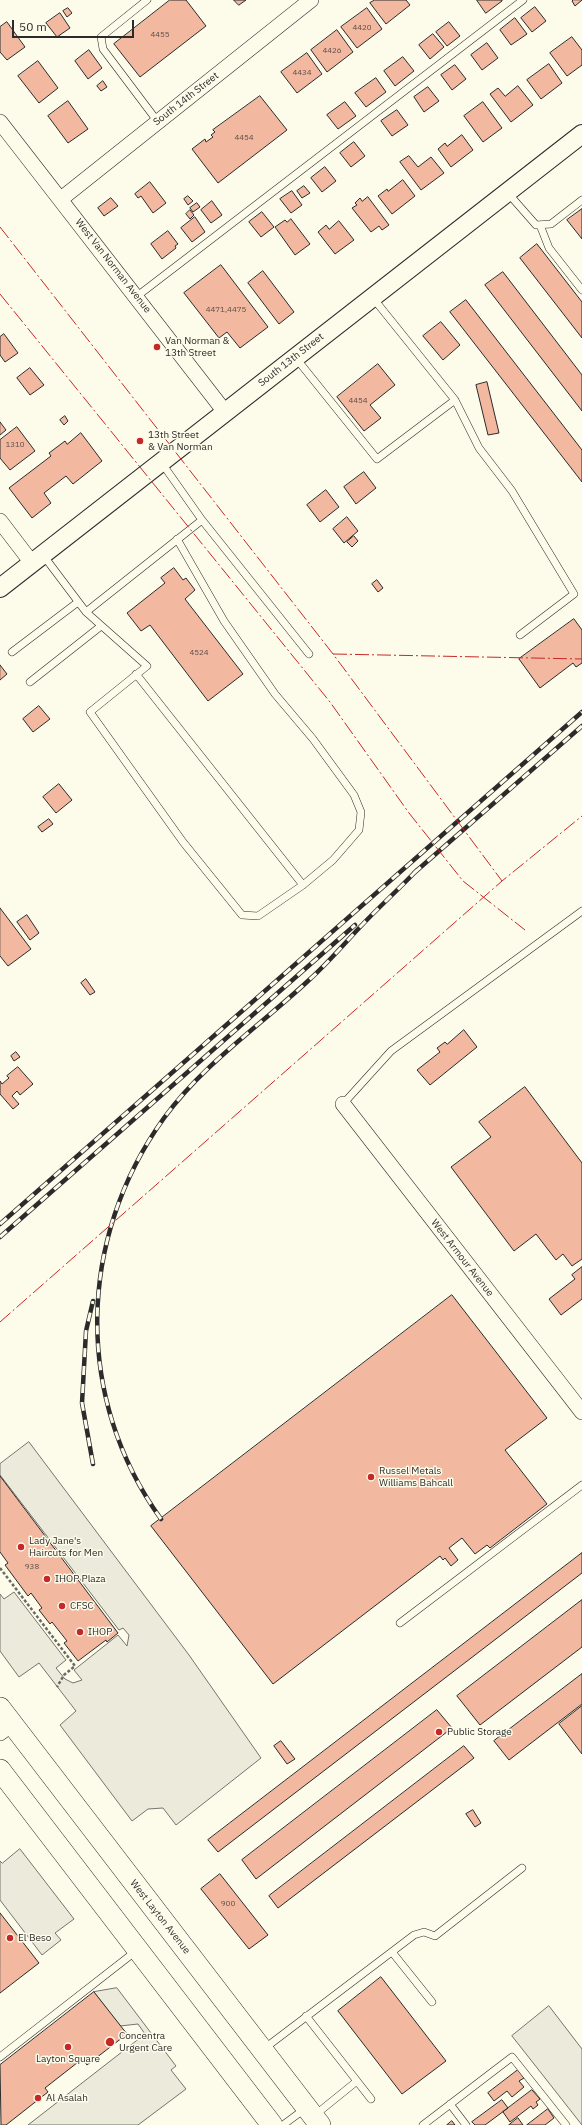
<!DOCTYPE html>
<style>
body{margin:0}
#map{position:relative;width:582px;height:2125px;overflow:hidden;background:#fdfbea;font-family:"IBM Plex Sans",sans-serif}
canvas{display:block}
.scale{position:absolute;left:12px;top:20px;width:122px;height:18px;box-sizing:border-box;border:2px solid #2b2b2b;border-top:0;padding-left:5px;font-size:12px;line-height:14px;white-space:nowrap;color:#2b2b2b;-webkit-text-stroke:3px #fdfbea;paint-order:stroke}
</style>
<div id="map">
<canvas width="582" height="2125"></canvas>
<div class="scale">50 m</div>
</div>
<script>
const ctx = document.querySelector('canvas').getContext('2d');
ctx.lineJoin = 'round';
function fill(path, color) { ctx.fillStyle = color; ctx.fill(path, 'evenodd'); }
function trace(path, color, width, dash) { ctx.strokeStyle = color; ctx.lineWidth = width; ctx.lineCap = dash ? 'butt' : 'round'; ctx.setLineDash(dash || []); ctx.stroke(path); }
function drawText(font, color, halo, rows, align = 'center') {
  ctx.font = font + ' "IBM Plex Sans",sans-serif'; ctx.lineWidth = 3; ctx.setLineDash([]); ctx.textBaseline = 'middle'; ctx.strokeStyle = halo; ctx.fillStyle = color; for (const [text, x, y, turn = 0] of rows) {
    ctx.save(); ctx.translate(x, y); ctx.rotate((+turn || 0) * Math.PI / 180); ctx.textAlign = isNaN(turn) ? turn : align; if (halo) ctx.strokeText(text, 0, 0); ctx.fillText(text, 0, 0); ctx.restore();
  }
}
const parking = new Path2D(`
 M29,1442L189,1655L261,1758L176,1825L163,1808L148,1809L132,1821L60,1725L76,1711L39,1663L19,1677L0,1651V1594L4,1599L14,1592L66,1660L56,1668L65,1679L73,1683L82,1680L74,1670L118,1635L127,1646L129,1635L123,1628L119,1630L0,1475V1464Z
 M20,1849L74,1919L55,1933L61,1940L42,1955L0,1900V1861L2,1863Z
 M117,1988L176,2066L171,2070L186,2089L138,2125H28L145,2034L138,2024L120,2026L94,1992Z
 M549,2006L582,2049V2125L512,2036Z`);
const building = new Path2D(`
 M170,0H186L206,26L140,77L114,44Z
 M234,0H246L239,5Z
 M375,0H406L410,5L386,24L370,3Z
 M477,0H502V1L486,13Z
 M582,0L575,6L572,1L573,0Z
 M535,7L546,21L532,32L521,18Z
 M68,8L72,13L67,17L63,11Z
 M367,8L382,29L357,48L341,27Z
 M60,13L70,28L57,37L46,23Z
 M515,18L527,34L511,45L500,30Z
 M7,22L25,47L7,60L0,52V27Z
 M449,22L460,36L447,46L436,32Z
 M337,30L353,52L327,72L311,50Z
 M433,34L444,47L430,59L419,45Z
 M572,37L582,50V65L567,76L550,53Z
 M487,43L498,58L482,70L471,55Z
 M89,50L102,68L88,79L75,61Z
 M307,53L322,74L297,93L281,72Z
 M403,57L414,71L395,86L384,71Z
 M38,61L58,88L39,103L18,76Z
 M549,64L562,83L541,99L527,80Z
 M455,65L466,79L452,90L441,75Z
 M376,78L386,92L366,107L355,93Z
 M103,81L107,87L101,91L97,86Z
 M518,86L533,105L511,122L490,94L498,88L505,96Z
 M428,87L439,101L424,112L414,97Z
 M260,96L287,130L218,183L192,149L205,139L206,142L213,137L211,135L215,132L213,130Z
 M68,101L88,129L68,143L48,116Z
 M345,102L356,116L338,129L327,115Z
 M483,102L502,128L483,142L464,116Z
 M397,110L408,125L392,136L381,121Z
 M462,135L473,150L451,167L438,149L445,143L447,146Z
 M354,142L365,156L351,167L340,153Z
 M409,156L418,167L431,157L444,173L421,190L400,162Z
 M325,167L336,181L322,192L311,178Z
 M403,180L415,196L392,214L378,196L387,189L388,191Z
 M150,182L166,203L153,213L141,196L138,198L135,194Z
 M304,186L310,193L302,198L297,191Z
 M292,191L302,205L291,213L280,199Z
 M188,196L193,201L188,205L184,199Z
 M368,197L389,225L382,230L379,226L371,232L352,208L357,205L355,203L360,198L362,201Z
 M111,198L118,206L104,216L98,208Z
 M212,201L222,215L211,223L201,210Z
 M197,203L200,207L193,212L190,208Z
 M582,209V239L567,220Z
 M190,210L194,215L190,219L186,214Z
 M262,212L274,227L261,237L249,222Z
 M195,217L205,232L192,242L181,228Z
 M291,219L310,244L295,255L275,227L285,220L287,222Z
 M339,221L354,240L335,254L318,232L326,225L329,229Z
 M168,231L178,244L175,246L176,248L162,259L151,244Z
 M537,244L582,302V338L520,258Z
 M221,265L268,327L240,348L227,332L219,338L184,293Z
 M263,271L294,312L279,324L248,283Z
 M503,272L582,375V411L485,285Z
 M466,300L582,450V482L450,312Z
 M441,322L460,345L443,360L423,336Z
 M4,334L18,353L5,362L0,355V337Z
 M378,364L395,385L370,405L381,418L364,431L337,397Z
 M30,368L44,385L30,395L17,378Z
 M487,382L499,433L488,435L476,385Z
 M65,416L68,421L64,425L60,420Z
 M0,422L6,430L0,435Z
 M17,427L35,451L10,470L0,458V440Z
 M81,433L102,461L73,484L66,476L44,493L51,503L32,518L9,488L51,456L49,453L65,441L67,444Z
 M364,472L376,488L356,504L344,487Z
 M326,490L339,507L320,522L307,505Z
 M347,517L358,531L344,543L333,529Z
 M354,536L358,541L352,547L347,542Z
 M174,568L183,580L186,578L195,590L185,599L243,674L208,701L150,625L141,631L127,613L165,583L161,578Z
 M377,580L383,588L378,592L372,584Z
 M574,619L582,630V663L576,667L573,663L540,688L519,659Z
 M0,665L7,674L0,680Z
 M39,706L50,719L33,732L23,719Z
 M59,784L72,800L56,813L43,797Z
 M49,819L53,824L42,832L38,827Z
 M0,908L31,949L8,966L0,956Z
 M27,915L39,933L30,940L17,922Z
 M86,979L95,992L90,995L81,983Z
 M464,1030L477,1047L430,1085L417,1070L440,1052L437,1048L445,1042L447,1044Z
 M16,1052L20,1057L14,1061L11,1056Z
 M18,1067L33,1084L20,1095L17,1091L12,1096L19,1104L13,1109L0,1094V1081L2,1084L9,1078L7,1076Z
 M525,1087L582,1163V1259L572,1266L563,1254L556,1260L536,1234L514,1251L451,1167L491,1137L479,1122Z
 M582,1267V1299L561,1315L549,1299L575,1279L572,1275Z
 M452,1295L547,1418L505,1450L547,1504L490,1548L487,1545L475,1554L462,1538L449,1548L458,1560L451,1566L445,1558L443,1560L440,1556L273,1684L151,1526Z
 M0,1476L118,1633L107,1642L106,1640L78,1661L64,1643L67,1641L52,1622L50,1624L39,1610L42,1608L31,1593L28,1596L5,1565L8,1563L0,1552Z
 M582,1553V1573L218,1852L208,1840Z
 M582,1600V1647L480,1725L457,1696Z
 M582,1674V1704L509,1760L494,1741Z
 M582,1706V1754L559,1724Z
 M437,1710L452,1728L256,1879L242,1860Z
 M281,1741L295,1759L287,1764L274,1746Z
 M464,1746L474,1758L278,1908L269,1896Z
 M473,1810L481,1823L475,1827L466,1814Z
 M220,1874L268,1935L249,1949L201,1889Z
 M0,1913L39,1963L0,1993Z
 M381,1977L446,2061L402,2094L338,2011Z
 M94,1992L127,2034L87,2065L82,2059L45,2088L48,2092L6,2125H1L0,2065Z
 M518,2070L524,2078L519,2081L524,2087L512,2097L507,2091L494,2101L488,2093Z
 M532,2090L540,2099L536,2102L538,2105L533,2109L531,2106L510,2122L503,2112Z
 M502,2100L508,2108L485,2125H475L472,2122Z
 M548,2109L554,2118L545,2125H527Z
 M518,2118L523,2125H509Z
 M452,2121L455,2125H447Z`);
const path = new Path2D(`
 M0,1568L75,1666L64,1675L57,1687`);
const service = new Path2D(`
 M147,0L101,37L103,49L158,122
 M507,192L536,225L551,224L582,200
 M540,225L549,248L582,290
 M136,297L523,0
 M295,357L377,459L455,400L373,298
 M455,400L479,448L512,491L574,594L520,635
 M161,462L202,520L309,654
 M43,555L86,612L202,520
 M86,612L147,666L90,712L183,842L242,915L258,916L303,885L333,860L359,830L361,812L354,795L313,739L275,694L224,621L177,539
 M12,652L78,602
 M136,674L303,885
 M30,682L101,626
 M343,1104L391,1051L582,911
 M400,1623L582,1485
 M392,1952L432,2002
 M306,2016L371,2099
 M265,2048L414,1935L424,1932L435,1936L522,1868
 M0,2057L136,1951
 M450,2104L466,2125
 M315,2115L357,2081
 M283,2125L306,2108
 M423,2125L512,2057L566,2125`);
const minor = new Path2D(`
 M0,122L225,412
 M61,199L311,0
 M0,521L32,563
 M343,1104L582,1412
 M0,1733L12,1724`);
const tertiary = new Path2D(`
 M0,588L582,134`);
const secondary = new Path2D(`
 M0,1708L320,2125
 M0,1770L272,2125`);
const rail = new Path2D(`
 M414,873L582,726
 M0,1224L582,712
 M0,1237L355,925
 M93,1464L82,1403L86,1331L93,1301
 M161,1519C74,1398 77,1239 164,1118C203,1064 261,1025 309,980C328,963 344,944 361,926C379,907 399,889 417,870`);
const power = new Path2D(`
 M0,227L333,654L502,881
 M0,294L330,702L409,813L463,881L525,930
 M333,654L582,659
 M0,1322L502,881L582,816`);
const markers = [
 [157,347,4,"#c62828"],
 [140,441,4,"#c62828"],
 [371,1477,4,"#c62828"],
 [21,1547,4,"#c62828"],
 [47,1579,4,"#c62828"],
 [62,1606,4,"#c62828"],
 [80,1632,4,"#c62828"],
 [439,1732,4,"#c62828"],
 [10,1938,4,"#c62828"],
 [110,2042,5,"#c62828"],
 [68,2047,4,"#c62828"],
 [38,2098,4,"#c62828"]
];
const numberNames = [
 ["4420",362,28],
 ["4455",160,35],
 ["4426",332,51],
 ["4434",302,73],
 ["4454",244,138],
 ["4471,4475",226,310],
 ["4454",358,401],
 ["1310",15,445],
 ["4524",199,653],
 ["938",32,1567],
 ["900",228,1904]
];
const streetNames = [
 ["South 14th Street",186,99,-38],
 ["West Van Norman Avenue",113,266,52],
 ["South 13th Street",291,360,-38],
 ["West Armour Avenue",462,1258,52],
 ["West Layton Avenue",160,1917,52]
];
const poiNames = [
 ["Van Norman &",165,341],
 ["13th Street",165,353],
 ["13th Street",148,435],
 ["& Van Norman",148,447],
 ["Russel Metals",379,1471],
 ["Williams Bahcall",379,1483],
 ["Lady Jane's",29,1541],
 ["Haircuts for Men",29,1553],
 ["IHOP Plaza",55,1579],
 ["CFSC",70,1606],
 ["IHOP",88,1632],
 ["Public Storage",447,1732],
 ["El Beso",18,1938],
 ["Concentra",119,2036],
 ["Urgent Care",119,2048],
 ["Layton Square",68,2059,"center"],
 ["Al Asalah",46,2098]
];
fill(parking, '#eceadb');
trace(parking, '#74746e', 1);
fill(building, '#f2b8a0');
trace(building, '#2b2b2b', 1);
trace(service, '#2b2b2b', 8);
trace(minor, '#2b2b2b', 16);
trace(tertiary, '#2b2b2b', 20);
trace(secondary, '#2b2b2b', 22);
trace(path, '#6a6964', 2.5, [3, 2]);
trace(service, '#fdfbea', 7);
trace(minor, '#fdfbea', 15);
trace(tertiary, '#fdfbea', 18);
trace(secondary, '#fdfbea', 21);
trace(rail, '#2b2b2b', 4.5);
trace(rail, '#fdfbea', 3, [9]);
trace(power, '#c62828', 1, [14, 3, 2, 3]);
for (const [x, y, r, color] of markers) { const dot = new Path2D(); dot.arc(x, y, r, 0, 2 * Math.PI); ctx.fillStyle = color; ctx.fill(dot); trace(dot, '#fdfbea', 1.5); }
drawText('8px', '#5d4e48', null, numberNames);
drawText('10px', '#2b2b2b', '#fdfbea', streetNames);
drawText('10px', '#2b2b2b', '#fdfbea', poiNames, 'left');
</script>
